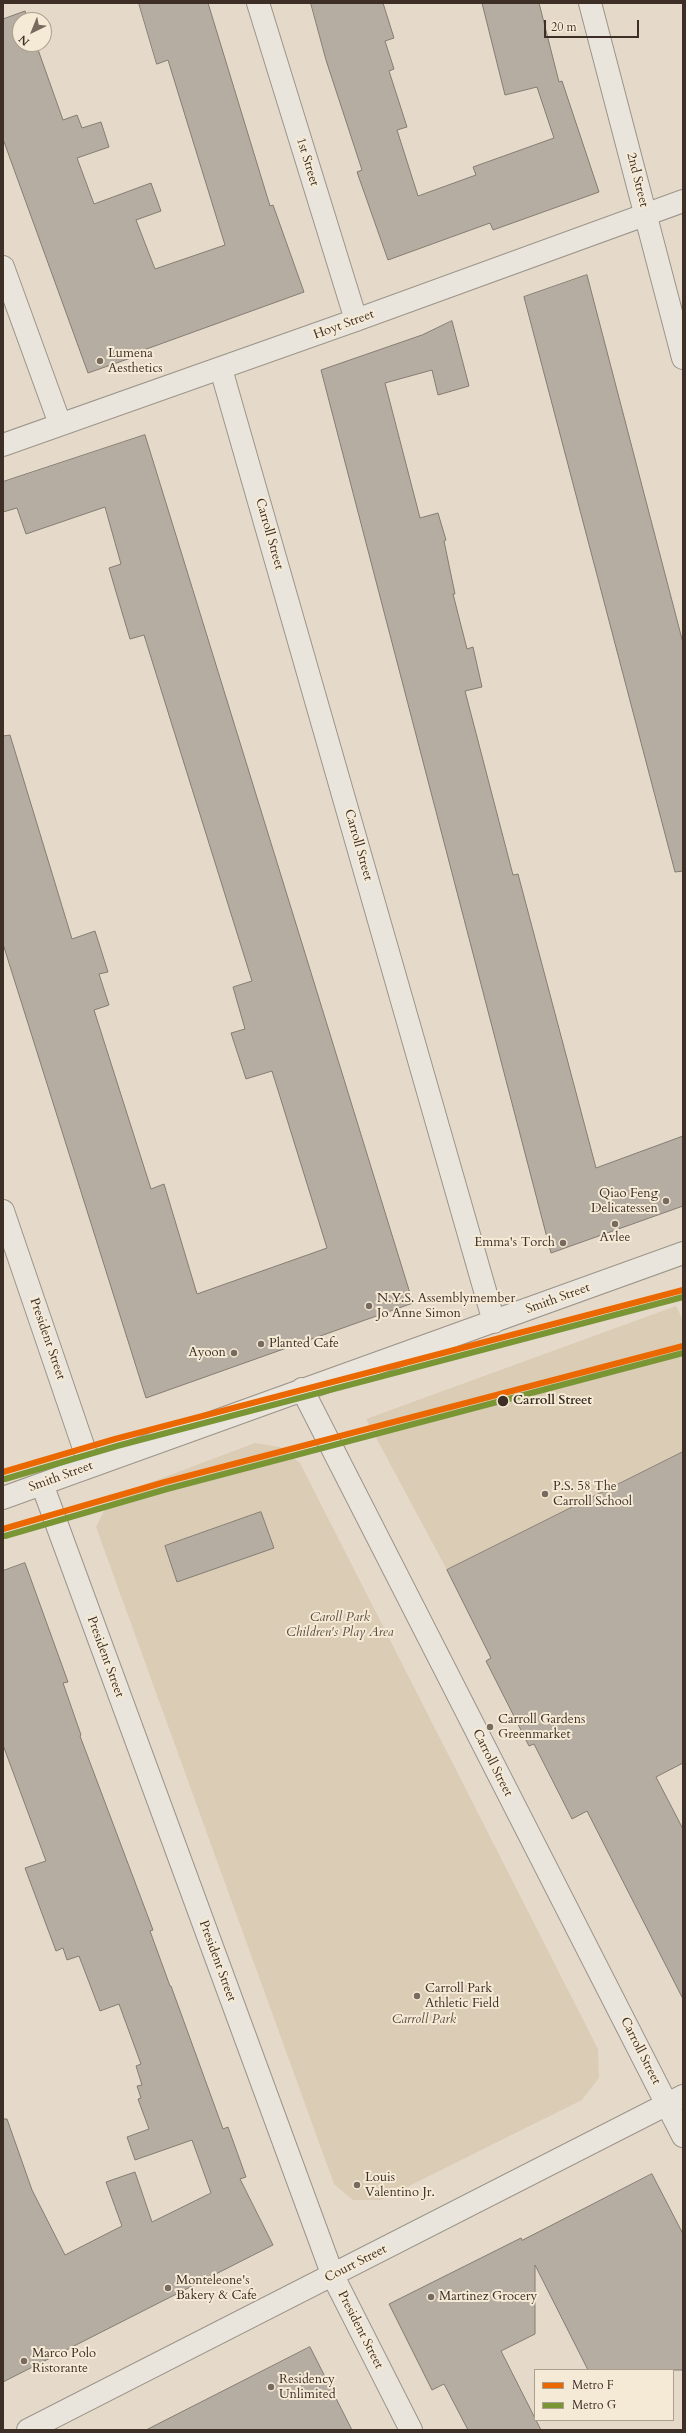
<!DOCTYPE html>
<style>
body{margin:0}
#map{position:relative;width:686px;height:2433px;overflow:hidden;background:#e5dac9;font-family:Cardo,serif}
canvas{display:block}
.frame{position:absolute;inset:0;border:4px solid #3d2e26;pointer-events:none}
.legend{position:absolute;left:534px;top:2369px;width:140px;height:52px;box-sizing:border-box;background:#f5ead5;border:1px solid #ab9f8f;margin:0;padding:5px 7px;list-style:none;font-size:12px;color:#3d2e26}
.legend li{display:flex;align-items:center;gap:8px;height:20px}
.legend b{width:20px;border:1px solid #ab9f8f}
.north{position:absolute;left:12px;top:12px;width:40px;height:40px;box-sizing:border-box;background:#f5ead5;border:1px solid #ab9f8f;border-radius:50%;rotate:223deg;font-size:11px;font-weight:700;line-height:16px;text-align:center;color:#3d2e26}
.north::after{content:'';display:block;margin:auto;width:14px;height:18px;background:#786a5f;clip-path:polygon(50% 0,100% 100%,50% 72%,0 100%)}
.scale{position:absolute;left:544px;top:20px;width:95px;height:18px;box-sizing:border-box;border:2px solid #3d2e26;border-top:0;padding-left:5px;font-size:12px;line-height:14px;white-space:nowrap;color:#3d2e26;-webkit-text-stroke:3px #f5ead5;paint-order:stroke}
</style>
<div id="map">
<canvas width="686" height="2433"></canvas>
<div class="frame"></div>
<ul class="legend">
<li><b style="height:5px;background:#eb6800"></b>Metro F</li>
<li><b style="height:5px;background:#799534"></b>Metro G</li>
</ul>
<div class="north">N</div>
<div class="scale">20 m</div>
</div>
<script>
const ctx = document.querySelector('canvas').getContext('2d');
ctx.lineJoin = 'round';
function fill(path, color) { ctx.fillStyle = color; ctx.fill(path, 'evenodd'); }
function trace(path, color, width, dash) { ctx.strokeStyle = color; ctx.lineWidth = width; ctx.lineCap = dash ? 'butt' : 'round'; ctx.setLineDash(dash || []); ctx.stroke(path); }
function drawText(font, color, halo, rows, align = 'center') {
  ctx.font = font + ' Cardo,serif'; ctx.lineWidth = 4; ctx.setLineDash([]); ctx.textBaseline = 'middle'; ctx.strokeStyle = halo; ctx.fillStyle = color; for (const [text, x, y, turn = 0] of rows) {
    ctx.save(); ctx.translate(x, y); ctx.rotate((+turn || 0) * Math.PI / 180); ctx.textAlign = isNaN(turn) ? turn : align; if (halo) ctx.strokeText(text, 0, 0); ctx.fillText(text, 0, 0); ctx.restore();
  }
}
const green = new Path2D(`
 M676,1306L683,1320V1452L447,1570L366,1419Z
 M255,1443L280,1447L300,1463L598,2049L599,2078L582,2100L381,2200H353L334,2184L96,1527L105,1509L122,1493Z`);
const building = new Path2D(`
 M139,3H208L270,206L273,205L304,292L141,351L142,354L88,373L3,139V19L25,11L28,20H20V44H36L63,120L77,115L82,128L101,122L109,147L77,158L94,204L151,183L161,211L136,220L155,269L225,245L168,60L157,64Z
 M311,3H383L394,38L385,41L394,69L389,71L407,127L397,130L418,196L476,175L473,167L554,138L537,87L505,95L482,3H539L559,82L562,81L599,192L493,230L490,223L388,260L357,172L362,170L326,60Z
 M587,275L683,643V871L675,872L524,297Z
 M452,321L469,386L438,395L432,370L385,383L420,518L438,513L446,540L444,541L455,594H453L467,649L473,647L482,687L465,691L513,875L518,874L596,1168L683,1136V1206L551,1253L321,370L422,335Z
 M145,435L413,1303L146,1398L3,944V736L10,735L72,939L95,931L108,972L99,974L109,1005L94,1010L151,1189L164,1184L197,1294L327,1248L272,1071L246,1079L231,1033L245,1029L233,987L252,981L144,635L130,639L116,592L109,568L121,564L105,507L26,534L17,508L3,512V482Z
 M683,1452V1763L656,1777L683,1829V1999L587,1811L572,1819L534,1744L529,1746L486,1661L491,1658L447,1570Z
 M261,1512L274,1548L177,1582L165,1546Z
 M25,1563L68,1682L63,1683L81,1735L80,1736L153,1930L150,1931L170,1986H171L223,2129L228,2127L246,2177L240,2179L273,2245L3,2382V2119H7L32,2190L65,2255L122,2226L106,2182L135,2172L152,2222L211,2193L192,2140L135,2160L127,2137L149,2129L138,2099L141,2098L137,2086L142,2085L136,2066L141,2064L119,2004L100,2011L79,1956L67,1960L63,1948L56,1951L25,1868L46,1861L3,1745V1571Z
 M652,2174L683,2234V2370H588L535,2265V2334L501,2351L541,2430H468L444,2384L432,2390L389,2304L521,2238L522,2240Z
 M310,2347L352,2430H146L205,2400Z`);
const minor = new Path2D(`
 M258,3L356,320
 M590,3L683,358
 M3,267L60,424
 M221,369L494,1322
 M3,445L356,320L683,201
 M3,1211L90,1466
 M302,1389L683,2136
 M42,1484L333,2276L411,2430
 M3,1498L683,1253
 M28,2430L683,2096`);
const metro1 = new Path2D(`
 M3,1472L115,1439L683,1290
 M3,1529L165,1482L683,1346`);
const metro2 = new Path2D(`
 M5,1479L117,1446L683,1297
 M5,1536L167,1489L683,1353`);
const markers = [
 [100,361,4,"#786a5f"],
 [666,1201,4,"#786a5f"],
 [615,1224,4,"#786a5f"],
 [563,1243,4,"#786a5f"],
 [369,1306,4,"#786a5f"],
 [261,1344,4,"#786a5f"],
 [234,1353,4,"#786a5f"],
 [503,1401,6,"#3d2e26"],
 [545,1494,4,"#786a5f"],
 [490,1727,4,"#786a5f"],
 [417,1996,4,"#786a5f"],
 [357,2185,4,"#786a5f"],
 [168,2288,4,"#786a5f"],
 [431,2297,4,"#786a5f"],
 [24,2361,4,"#786a5f"],
 [271,2387,4,"#786a5f"]
];
const streetNames = [
 ["1st Street",307,162,73],
 ["2nd Street",637,180,76],
 ["Hoyt Street",344,325,-20],
 ["Carroll Street",269,534,74],
 ["Carroll Street",358,845,74],
 ["Smith Street",558,1299,-20],
 ["President Street",47,1339,71],
 ["Smith Street",61,1477,-20],
 ["President Street",105,1657,70],
 ["Carroll Street",492,1763,63],
 ["President Street",217,1961,70],
 ["Carroll Street",640,2051,63],
 ["Court Street",356,2264,-27],
 ["President Street",360,2330,63]
];
const poiNames = [
 ["Lumena",108,354],
 ["Aesthetics",108,369],
 ["Qiao Feng",658,1194,"right"],
 ["Delicatessen",658,1209,"right"],
 ["Avlee",615,1238,"center"],
 ["Emma's Torch",555,1243,"right"],
 ["N.Y.S. Assemblymember",377,1299],
 ["Jo Anne Simon",377,1314],
 ["Planted Cafe",269,1344],
 ["Ayoon",226,1353,"right"],
 ["P.S. 58 The",553,1487],
 ["Carroll School",553,1502],
 ["Carroll Gardens",498,1720],
 ["Greenmarket",498,1735],
 ["Carroll Park",425,1989],
 ["Athletic Field",425,2004],
 ["Louis",365,2178],
 ["Valentino Jr.",365,2193],
 ["Monteleone's",176,2281],
 ["Bakery & Cafe",176,2296],
 ["Martinez Grocery",439,2297],
 ["Marco Polo",32,2354],
 ["Ristorante",32,2369],
 ["Residency",279,2380],
 ["Unlimited",279,2395]
];
const stopNames = [
 ["Carroll Street",513,1401]
];
const parkNames = [
 ["Caroll Park",340,1618],
 ["Children's Play Area",340,1633],
 ["Carroll Park",424,2020]
];
fill(green, '#dbccb5');
fill(building, '#b5ada1');
trace(building, '#857c73', 1);
trace(minor, '#9c948a', 24);
trace(minor, '#eae5dc', 22);
trace(metro1, '#eb6800', 6);
trace(metro2, '#799534', 6);
for (const [x, y, r, color] of markers) { const dot = new Path2D(); dot.arc(x, y, r, 0, 2 * Math.PI); ctx.fillStyle = color; ctx.fill(dot); trace(dot, '#f5ead5', 1.5); }
drawText('13px', '#3d2e26', '#f5ead5', streetNames);
drawText('13px', '#3d2e26', '#f5ead5', poiNames, 'left');
drawText('bold 13px', '#3d2e26', '#f5ead5', stopNames, 'left');
drawText('italic 13px', '#5b4b3f', '#f5ead5', parkNames);
</script>
